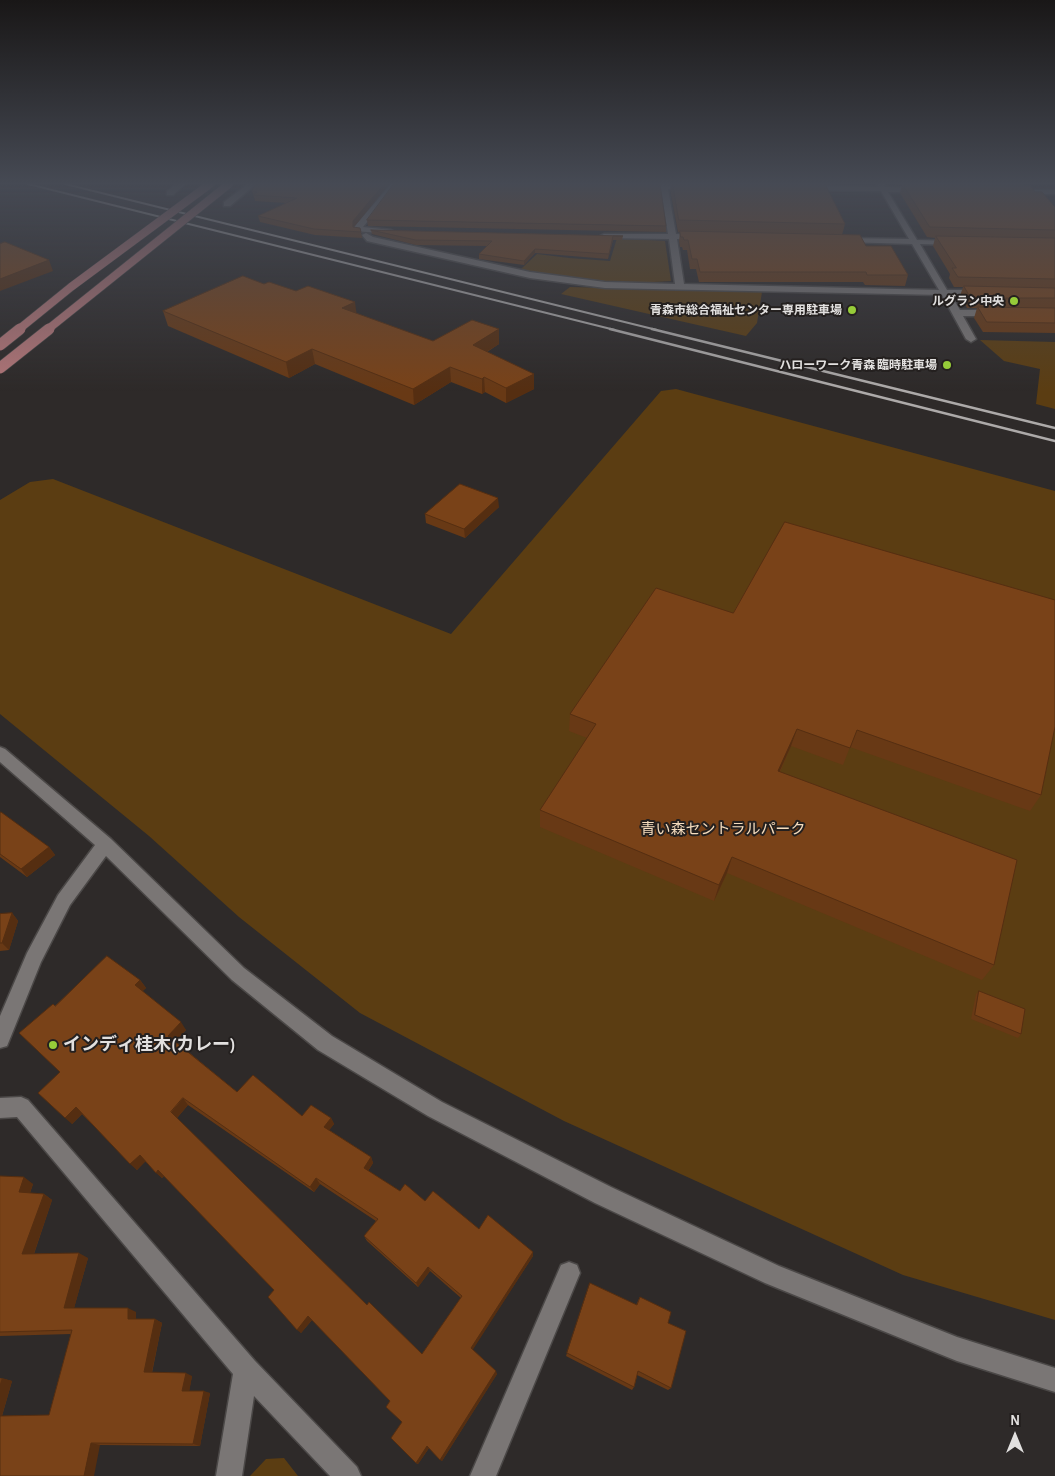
<!DOCTYPE html>
<meta charset="utf-8">
<style>
body{margin:0}
#map{position:relative;width:1055px;height:1476px;overflow:hidden;background:#2e2a29;font-family:"Alegreya Sans",sans-serif}
canvas{display:block}
.north{position:absolute;left:990px;top:1411px;width:50px;height:50px;-webkit-text-stroke:4px #24201f;paint-order:stroke;rotate:0deg;font-size:14px;font-weight:700;line-height:20px;text-align:center;color:#e2e0df}
.north::after{content:'';display:block;margin:auto;width:18px;height:22px;background:#e2e0df;clip-path:polygon(50% 0,100% 100%,50% 72%,0 100%)}
</style>
<div id="map">
<canvas width="1055" height="1476"></canvas>
<div class="north">N</div>
</div>
<script>
const ctx = document.querySelector('canvas').getContext('2d');
ctx.lineJoin = 'round';
function fill(path, color) { ctx.fillStyle = color; ctx.fill(path, 'evenodd'); }
function trace(path, color, width, dash) { ctx.strokeStyle = color; ctx.lineWidth = width; ctx.lineCap = dash ? 'butt' : 'round'; ctx.setLineDash(dash || []); ctx.stroke(path); }
function drawText(font, color, halo, rows, align = 'center') {
  ctx.font = font + ' "Alegreya Sans","Noto Sans JP",sans-serif'; ctx.lineWidth = 4; ctx.setLineDash([]); ctx.textBaseline = 'middle'; ctx.strokeStyle = halo; ctx.fillStyle = color; for (const [text, x, y, turn = 0] of rows) {
    ctx.save(); ctx.translate(x, y); ctx.rotate((+turn || 0) * Math.PI / 180); ctx.textAlign = isNaN(turn) ? turn : align; if (halo) ctx.strokeText(text, 0, 0); ctx.fillText(text, 0, 0); ctx.restore();
  }
}
const green = new Path2D(`
 M617,238L665,241L671,281C621,285 568,280 520,270L537,254L569,258L610,261Z
 M570,287L762,292L757,323L746,336L561,294Z
 M980,340L1055,342V409L1036,404L1040,369L1004,361Z
 M676,389L1055,491V1320L903,1275L564,1121L360,1013L239,917L149,836L0,714V500L30,482L53,479L451,634L661,391Z
 M284,1458L298,1476H250L266,1459Z`);
const minor = new Path2D(`
 M177,184H185L173,195H167V191Z
 M248,184H256L230,206H224V202Z
 M391,184H398L363,227L391,230L395,232L394,234L354,231V227Z
 M639,184L691,185L695,187L691,189H668L676,234L699,235L703,237L699,239H677L684,284L939,290L912,244L844,242L840,240L844,238L909,239L881,191L807,190L803,188L807,186L878,187L877,184H884L885,187L924,188V192H888L917,240L953,241L957,243L953,245L920,244L947,290H981L985,293L981,296L951,295L960,310H995L999,313L995,316H963L976,339L971,342L966,339L942,295L605,288L530,278L367,241L362,235L366,233L373,237L530,272L605,282L675,284L669,239L604,238L600,236L604,234H668L661,189L642,188H639Z
 M1014,190H1055V194H1014Z
 M0,747L5,749L111,839L244,968L332,1036L442,1102L611,1187L779,1266L957,1337L1055,1368V1392L957,1361L765,1283L595,1203L428,1116L318,1050L232,980L106,856L70,905L41,962L7,1046L0,1048V1016L27,953L58,895L95,845L0,762Z
 M21,1097L28,1100L255,1361L357,1467L361,1476H330L254,1396L242,1476H216L233,1374L17,1117L0,1118V1098Z
 M569,1262L577,1265L580,1273L496,1476H470L561,1265Z`);
const railFar1 = new Path2D(`
 M28,184L615,330
 M65,184L657,330`);
const rail = new Path2D(`
 M610,329L1055,441
 M652,329L1055,428`);
const majorBridgeFar1 = new Path2D(`
 M18,330L71,287L210,184
 M47,330L229,184`);
const majorBridge = new Path2D(`
 M0,345L20,329
 M0,368L49,329`);
const wall = new Path2D(`
 M256,184H389L354,227L361,232L362,238L315,235L260,222L258,216L286,203L255,201L252,191Z
 M671,184H847L825,185L845,224L842,235L866,246L908,275L905,286L865,285L863,282H699L696,269H690L687,250H683L682,247H680L679,241L680,232H678L670,190Z
 M895,184H1023L1022,186L1035,192L1055,207V333L983,332L974,318L977,308H967L960,296L963,287H954L949,278L950,274L933,246L935,238L927,237L900,193L902,185H895Z
 M367,220L666,226V232L368,226Z
 M371,230L623,236L622,240H613L608,259L535,253L524,265L479,259V254L487,246L416,245L372,234Z
 M163,311L356,314L433,341L499,344L487,352L534,389L506,403L485,392L482,394L451,382L414,405L315,364L289,378L168,326Z
 M499,507L465,538L426,523L425,514Z
 M656,588L1041,795L1030,811L850,747L843,765L791,746L780,772L994,965L982,980L727,873L714,901L540,827V810L587,738L569,731L570,714Z
 M0,813L49,847L55,855L27,877L0,857Z
 M12,913L18,921L9,950L0,951V914Z
 M140,980L146,988L142,991L186,1030L175,1041L237,1092L302,1116L331,1118L334,1124L329,1130L371,1157L373,1163L368,1171L400,1191L425,1201L479,1229L533,1252V1256L472,1350L497,1374L442,1461L429,1448L418,1464L416,1463L402,1422L390,1401L312,1320L301,1333L274,1290L164,1176L162,1178L145,1161L137,1170L82,1114L72,1124L60,1072L55,1006ZM188,1105L314,1192L320,1184L376,1221L364,1236L367,1241L418,1287L430,1271L461,1298L422,1354L367,1305L177,1118Z
 M979,991L1021,1034L1018,1038L971,1019L976,994Z
 M0,1176L33,1184L30,1193L44,1194L52,1200L34,1254L88,1258L74,1308L136,1312V1319H155L162,1323L152,1373L192,1376L189,1391L210,1393L200,1446L100,1445L0,1476V1378L12,1381L2,1416L49,1415L71,1334L0,1336Z
 M640,1297L668,1323L671,1388L668,1390L637,1375L634,1387L632,1390L566,1356L567,1353L636,1305Z`);
const shadedWall = new Path2D(`
 M384,184H389L354,227V233L353,221Z
 M613,236V240L608,259L609,254Z
 M535,249V253L524,265V261Z
 M49,260L53,271L0,291V279Z
 M355,302L357,317L342,308Z
 M499,329V344L473,360V345Z
 M312,349L315,364L289,378L286,362Z
 M450,367L451,382L414,405L413,389Z
 M534,374V389L506,403V388Z
 M484,377L485,392L482,394V379Z
 M498,498L499,507L465,538L464,529Z
 M797,729L791,746L772,788L778,771Z
 M49,847L55,855L27,877L21,869Z
 M732,857L727,873L714,901L719,885Z
 M12,913L18,921L9,950L2,943Z
 M140,980L146,988L141,993L135,985Z
 M181,1022L186,1030L173,1043L168,1036Z
 M183,1098L188,1105L176,1119L171,1112Z
 M76,1107L83,1113L72,1124L65,1118Z
 M331,1118L334,1124L327,1133L324,1127Z
 M140,1155L146,1161L137,1170L130,1164Z
 M371,1157L373,1163L366,1174L364,1168Z
 M158,1170L164,1176L162,1178L156,1173Z
 M24,1177L33,1184L28,1198L19,1192Z
 M316,1178L320,1184L314,1192L310,1187Z
 M44,1194L52,1200L32,1259L22,1254Z
 M533,1252V1256L472,1351L471,1348Z
 M79,1253L88,1258L73,1312L64,1308Z
 M428,1267L430,1271L418,1287L416,1283Z
 M128,1308L136,1312V1323L128,1319Z
 M308,1316L312,1320L301,1333L297,1330Z
 M155,1319L162,1323L151,1376L144,1372Z
 M496,1371L497,1374L442,1461L440,1460Z
 M186,1373L192,1376L189,1393L182,1391Z
 M2,1378L12,1381L1,1419L0,1418V1384Z
 M204,1391L210,1393L200,1446L193,1444Z
 M91,1443L100,1445L94,1476H84Z
 M427,1446L429,1448L418,1464L416,1463Z`);
const building = new Path2D(`
 M256,184H384L353,221V227L360,228L361,232L314,229L258,216L297,198L253,195L257,192L252,191Z
 M394,184H660L666,226L367,220Z
 M673,184H825L845,224L679,220Z
 M903,184L1031,186L1035,192H1042L1055,207V230L930,227Z
 M371,230L623,236H613L609,254L535,249L524,261L479,254L492,241L416,240Z
 M680,231L860,235L866,246H891L908,275H867L866,272H700L697,259H692L688,240H684L683,237H681Z
 M936,236L1055,238V279L958,277L952,268H956Z
 M5,242L49,260L0,279V244Z
 M243,276L264,284L269,282L296,291L308,286L355,302L342,308L433,341L472,320L499,329L473,345L534,374L506,388L484,377L482,379L450,367L413,389L312,349L286,362L163,311Z
 M964,286L1055,288V298H971Z
 M978,307L1055,308V323L987,322Z
 M460,484L498,498L464,529L425,514Z
 M785,522L1055,600V727L1041,795L857,730L850,748L797,729L778,771L1017,860L994,965L732,857L719,885L540,810L596,724L570,714L656,588L733,613Z
 M1,812L49,847L21,869L0,854V813Z
 M12,913L2,943H0V914Z
 M107,956L140,980L135,985L181,1022L168,1036L237,1092L253,1075L302,1116L311,1105L331,1118L324,1127L371,1157L364,1168L400,1191L405,1184L425,1201L433,1191L479,1229L488,1215L533,1252L471,1348L496,1371L440,1460L427,1446L416,1463L391,1438L402,1422L386,1407L390,1401L308,1316L297,1330L268,1297L274,1290L158,1170L156,1173L140,1155L130,1164L76,1107L65,1118L38,1093L60,1072L19,1033L53,1004L55,1006ZM183,1098L310,1187L316,1178L378,1219L364,1236L416,1283L428,1267L462,1296L422,1354L369,1302L367,1305L171,1112Z
 M979,991L1025,1009L1021,1034L975,1015Z
 M0,1176L24,1177L19,1192L44,1194L22,1254L79,1253L64,1308H128V1319H155L144,1372L186,1373L182,1391H204L193,1444L91,1443L84,1476H0V1416L49,1415L72,1330L0,1332Z
 M590,1283L637,1305L640,1297L671,1312L668,1323L686,1331L671,1388L638,1371L634,1387L567,1353Z`);
const markers = [
 [1014,301,5,"#96cc39"],
 [852,310,5,"#96cc39"],
 [947,365,5,"#96cc39"],
 [53,1045,5,"#96cc39"]
];
const farPoinames = [
 ["ルグラン中央",1004,301],
 ["青森市総合福祉センター専用駐車場",842,310],
 ["ハローワーク青森 臨時駐車場",937,365]
];
const parkNames = [
 ["青い森セントラルパーク",723,829]
];
const nearPoinames = [
 ["インディ桂木(カレー)",63,1045]
];
fill(green, '#5b3d12');
trace(minor, '#4b4847', 3);
fill(minor, '#7a7675');
trace(railFar1, '#adaaa9', 2);
trace(rail, '#adaaa9', 2.5);
trace(majorBridgeFar1, '#4b4847', 9, []);
trace(majorBridge, '#4b4847', 12, []);
trace(majorBridgeFar1, '#b17577', 8);
trace(majorBridge, '#b17577', 11);
fill(wall, '#683915');
fill(shadedWall, '#552e11');
fill(building, '#794218');
trace(building, '#552e11', 1);
const sky = ctx.createLinearGradient(0, 0, 0, 391);
sky.addColorStop(0, '#191717');
sky.addColorStop(0.47, '#464a54');
sky.addColorStop(1, '#464a5400');
ctx.fillStyle = sky;
ctx.fillRect(0, 0, 1055, 391);
for (const [x, y, r, color] of markers) { const dot = new Path2D(); dot.arc(x, y, r, 0, 2 * Math.PI); ctx.fillStyle = color; ctx.fill(dot); trace(dot, '#24201f', 2); }
drawText('bold 12px', '#e2e0df', '#24201f', farPoinames, 'right');
drawText('15px', '#f6ddbe', '#24201f', parkNames);
drawText('bold 18px', '#e2e0df', '#24201f', nearPoinames, 'left');
</script>
